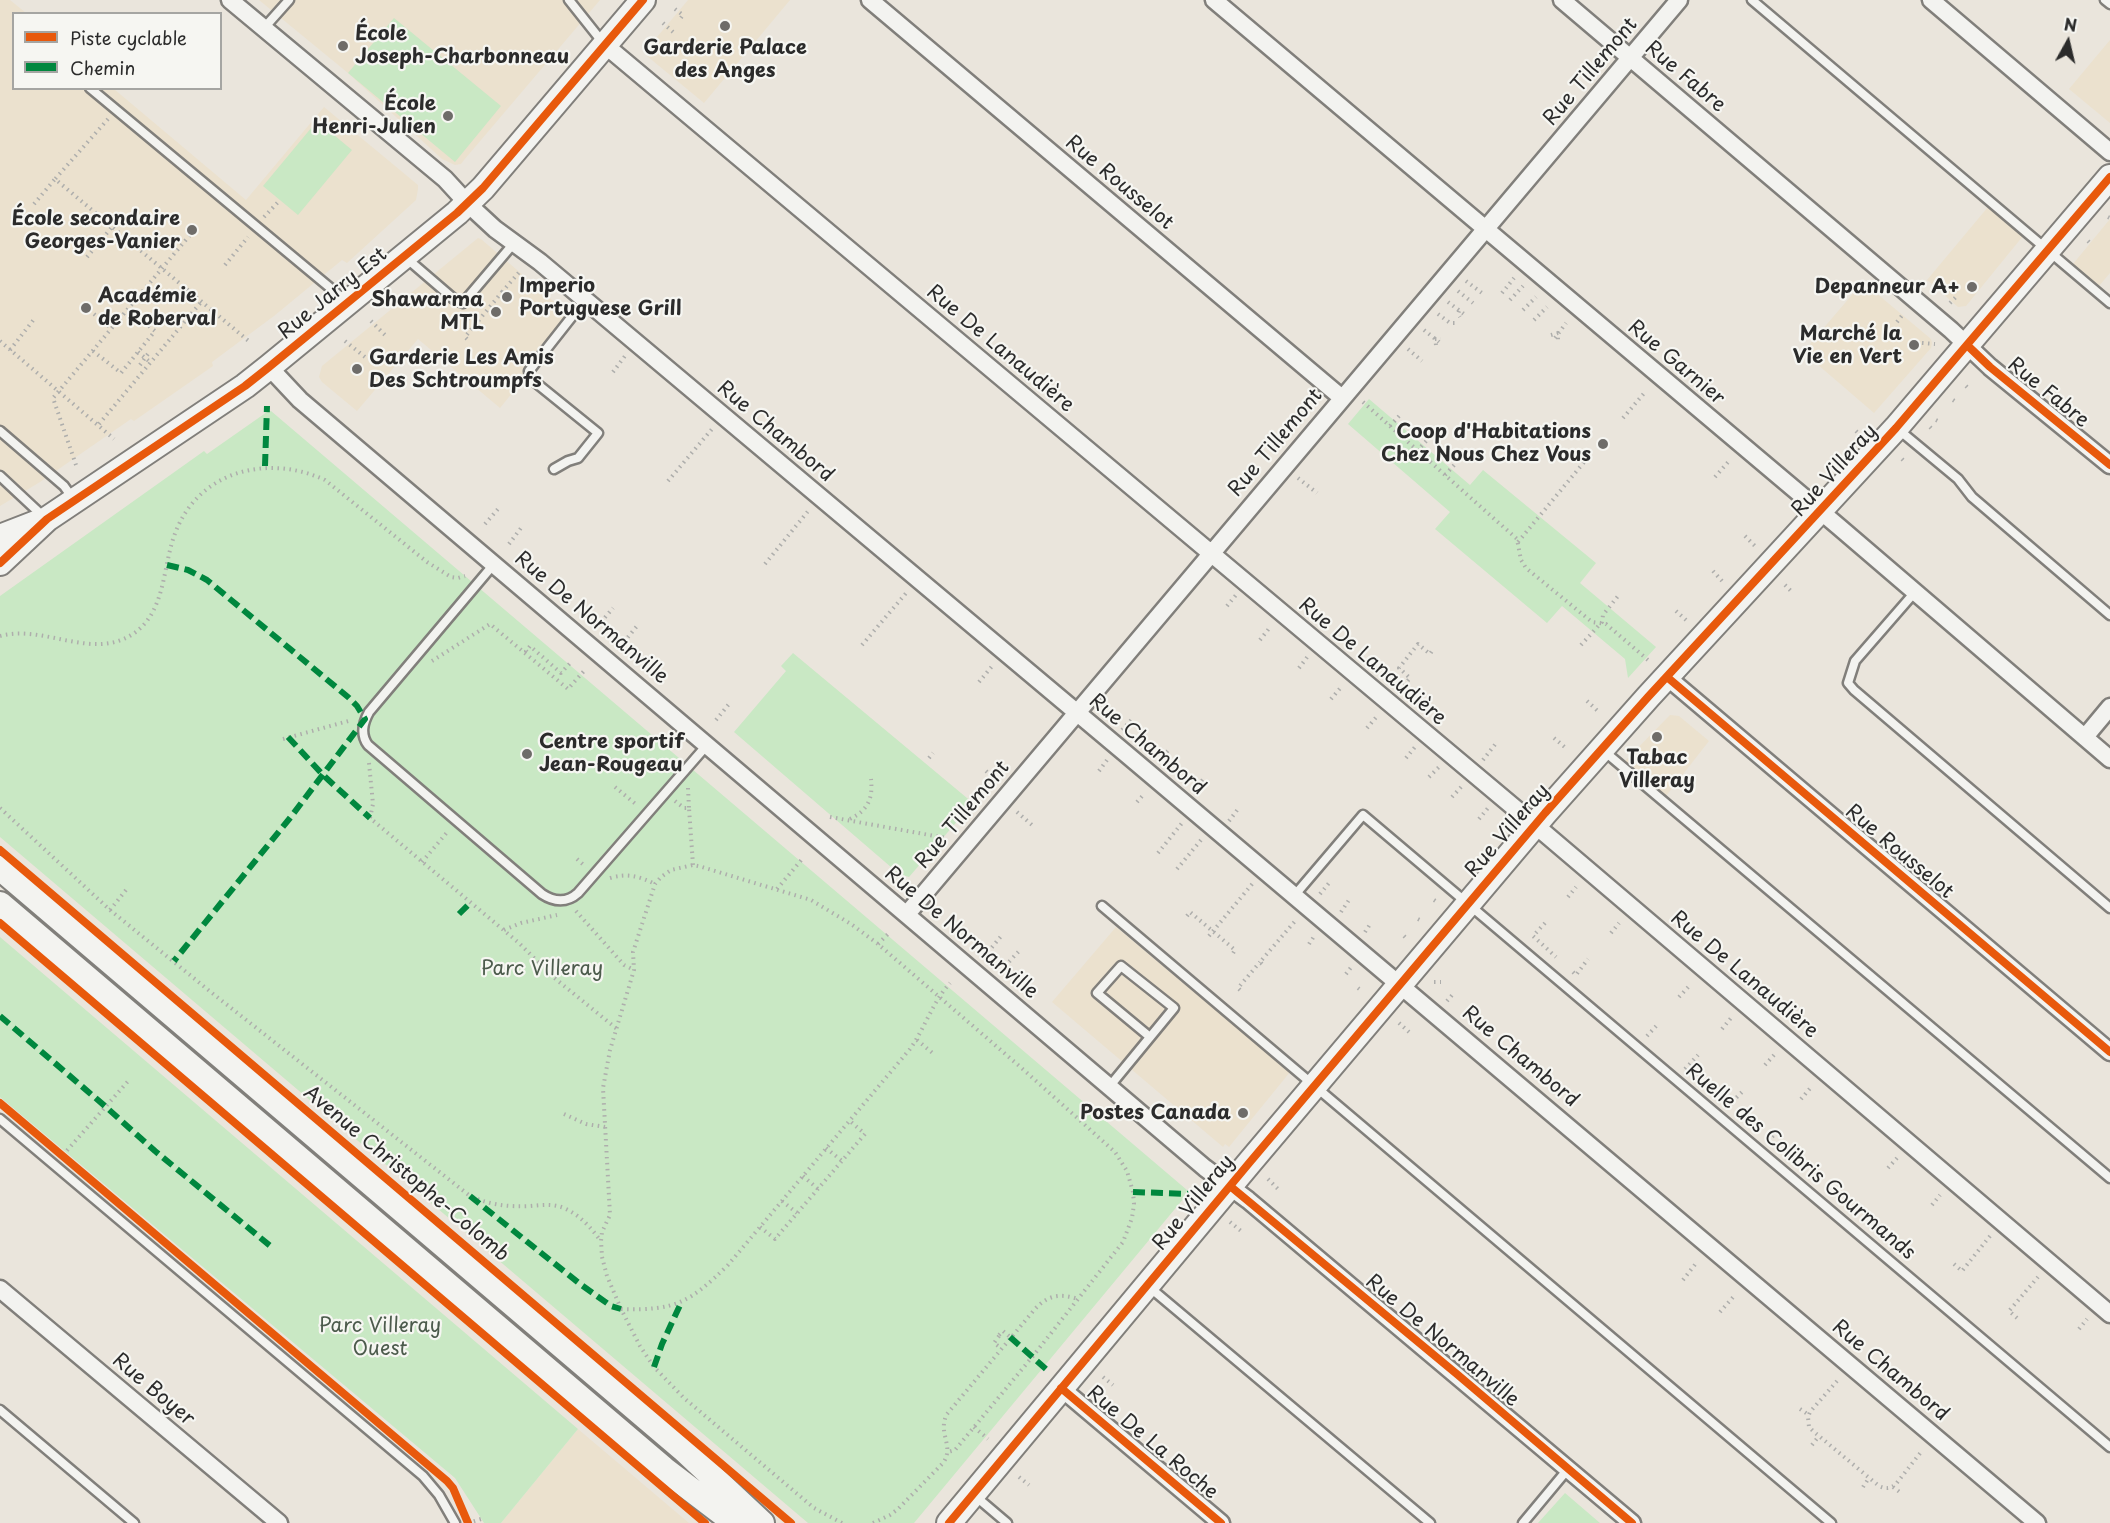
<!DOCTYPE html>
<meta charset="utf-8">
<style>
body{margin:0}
#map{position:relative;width:2110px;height:1523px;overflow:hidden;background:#eae5dc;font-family:"Playpen Sans",sans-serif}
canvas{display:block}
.legend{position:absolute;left:12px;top:12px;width:210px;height:78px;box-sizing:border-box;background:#f6f6f2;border:2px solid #a5a5a2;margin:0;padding:8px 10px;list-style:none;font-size:18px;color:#2b2b2b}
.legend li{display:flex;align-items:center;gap:12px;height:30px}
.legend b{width:30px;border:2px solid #a5a5a2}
.north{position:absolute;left:2038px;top:12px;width:60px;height:60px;-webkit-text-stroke:4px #f6f6f2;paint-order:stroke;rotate:8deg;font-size:16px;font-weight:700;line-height:24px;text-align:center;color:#2b2b2b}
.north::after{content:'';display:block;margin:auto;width:21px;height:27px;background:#2b2b2b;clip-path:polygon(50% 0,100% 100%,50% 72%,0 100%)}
</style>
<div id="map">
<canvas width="2110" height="1523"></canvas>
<ul class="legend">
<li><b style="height:8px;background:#e8590c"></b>Piste cyclable</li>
<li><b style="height:8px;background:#00873e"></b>Chemin</li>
</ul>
<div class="north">N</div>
</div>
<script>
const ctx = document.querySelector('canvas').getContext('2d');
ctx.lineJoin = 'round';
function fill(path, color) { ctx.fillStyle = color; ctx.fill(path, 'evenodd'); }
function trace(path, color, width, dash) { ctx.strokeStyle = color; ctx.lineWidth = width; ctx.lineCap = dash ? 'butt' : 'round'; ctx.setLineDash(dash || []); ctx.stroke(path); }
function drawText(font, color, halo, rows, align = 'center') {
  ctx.font = font + ' "Playpen Sans",sans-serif'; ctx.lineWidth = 4.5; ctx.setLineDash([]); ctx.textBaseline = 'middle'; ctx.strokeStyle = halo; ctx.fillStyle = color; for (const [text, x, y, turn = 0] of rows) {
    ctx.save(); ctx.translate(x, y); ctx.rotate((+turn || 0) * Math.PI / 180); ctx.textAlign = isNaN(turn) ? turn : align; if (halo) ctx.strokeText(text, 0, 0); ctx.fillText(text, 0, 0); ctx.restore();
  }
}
const built = new Path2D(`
 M0,0H10L26,13L14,14V88L114,89L246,200L324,107L418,185V189L416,200L347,263L342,260L274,316L212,362L213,366L134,421L131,419L40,482L0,506Z
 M259,0H600L464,160L461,164L455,165L442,159L348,73Z
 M688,0H790L704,103L647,56L646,53L647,49Z
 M2110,40V123L2069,89Z
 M1988,207L2023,236L1966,306L1958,307L1927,280Z
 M2110,219V273L2099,286L2073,264Z
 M478,238L481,239L573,318L500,408L418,339L357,411L322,382L319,377L322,366Z
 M1863,282L1931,339L1932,343L1931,348L1874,413L1803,352Z
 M1670,715L1679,716L1709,741L1666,796L1624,762Z
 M1116,927L1290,1072L1229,1147L1225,1144L1223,1147L1052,1002Z
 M578,1429L689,1523H501Z`);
const green = new Path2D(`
 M394,18L501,106L455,162L348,73Z
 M317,121L352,150L298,215L263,186Z
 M1369,399L1470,485L1483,470L1596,563L1580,583L1656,647L1628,678L1625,659L1562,606L1547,623L1435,529L1450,512L1348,424Z
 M271,411L1187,1190L1185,1197L1179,1204L914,1523H808L0,837V596L204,451L207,454L267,412Z
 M793,653L973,803L909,877L899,874L734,732L786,671L781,666Z
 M0,937L578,1429L501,1523H484L455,1478L0,1097Z
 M1565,1493L1600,1523H1538Z`);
const path = new Path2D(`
 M675,9L683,15L680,19L682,21
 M663,23L673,32
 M651,38L661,46
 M108,119L55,179L251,343
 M34,204L55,179
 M264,217L280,200
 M2108,217L2110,218
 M2088,241L2090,243
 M87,257L112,227
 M225,265L248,237
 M1466,281L1482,293
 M1458,291L1473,303
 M502,292L521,270
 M1502,293L1514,278
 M1510,300L1523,286
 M1448,302L1464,314
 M1950,303L1958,295
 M1523,310L1536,297
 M1459,311L1458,314L1460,317
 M94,314L112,329
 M1438,314L1450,323H1455
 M464,315L475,324
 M1534,320L1547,307
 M371,321L386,336
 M1897,322L1904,313
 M1424,330L1439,342
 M1551,335L1558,333V340
 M1555,338L1566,323
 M467,339L465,337L502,292L505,294
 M0,341L114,439
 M345,341L365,357
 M1922,343L1935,344
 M1436,345L1435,339H1441
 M1408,349L1422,361
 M10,350L35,318
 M93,351L121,373L155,331L128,309
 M138,352L150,362
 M140,365L150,351
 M613,372L625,356
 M1966,386L1968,388
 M1953,400L1956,402
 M1363,402L1517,539L1521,560L1526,568L1592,622L1606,624L1648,660
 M1623,418L1646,391
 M1936,420L1940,422
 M99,424L202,301
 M1390,426L1400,415
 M1930,427L1933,430
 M1856,431L1858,433
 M1417,451L1428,439
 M1902,459L1906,463
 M76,465L53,398L190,235
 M1445,475L1456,463
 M1715,477L1729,461
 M1298,478L1317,493
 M668,481L712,429
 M485,524L498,509
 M1745,536L1755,546
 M1518,542L1585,461
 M509,544L521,528
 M765,564L809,510
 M1713,571L1722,581
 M1785,585L1791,591
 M1227,606L1236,595
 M1676,611L1686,620
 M601,622L613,608
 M0,636C45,624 91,661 133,634C167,611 162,565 176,531C200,470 269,454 325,480L427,562L451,577L458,578L465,576
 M1260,640L1271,626
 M624,642L637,626
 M862,645L907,592
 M1581,645L1602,622L1603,615L1618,596
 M527,652L526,651L530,646L561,673L572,661
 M432,661L490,624L568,689L584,671
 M1299,668L1308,656
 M979,682L993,665
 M1400,690L1410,678L1399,668L1418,644L1430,654L1434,648
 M1331,699L1342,686
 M1587,701L1600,713
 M716,720L729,704
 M1367,728L1378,715
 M1122,730L1134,717
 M1554,738L1567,749
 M283,739L352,720
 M929,758L933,753
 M1406,758L1415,747
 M1483,760L1497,742
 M1159,761L1170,748
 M369,763L373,804L370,818L519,943L552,976L617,1029
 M986,771L995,779
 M1099,771L1107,760
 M1429,777L1439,767
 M615,787L638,806
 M688,788L689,808
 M1194,790L1205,777
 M1452,797L1462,786
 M675,801L684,808H689L693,865
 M1137,802L1145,793
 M0,808L110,910L212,993L470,1196C490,1205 508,1207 530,1206C542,1205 554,1203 566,1209C581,1216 591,1228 600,1240
 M1017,812L1032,825
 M830,817L946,838
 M850,819C868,810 873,799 871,779
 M1479,819L1488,808
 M1229,821L1238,809
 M1158,853L1182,823
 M577,859L586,867
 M422,862L449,830
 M1177,869L1201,840
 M610,878C627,873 639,876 655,884
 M777,889L803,858
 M1320,894L1329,883
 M1568,897L1576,887
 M1434,900L1437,902
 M110,910L126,890
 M576,911L624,965L634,970
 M1341,912L1349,900
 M1187,916L1190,912L1235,950L1232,955
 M1418,919L1422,921
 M1545,923L1533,936L1556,957
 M504,930L521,923L557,915
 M1365,932L1371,923
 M1611,933L1619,923
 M1209,936L1253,883
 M1404,936L1407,939
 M878,944L890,932
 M1309,944L1315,935
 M988,952L1002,935
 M1262,964L1260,962L1296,920
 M1005,966L1020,950
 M1573,972L1576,975L1588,959
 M1346,974L1352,966
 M1434,982H1441
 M1358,988L1362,991
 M1240,990L1238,988L1260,962
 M1679,997L1691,984
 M1447,1001L1453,994
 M1399,1023L1409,1032
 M1722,1029L1731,1018
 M1647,1036L1658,1024
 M917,1040L935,1055
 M1765,1065L1774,1055
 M1685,1069L1698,1055
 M1801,1099L1812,1086
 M1728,1106L1742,1092
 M564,1114L586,1124L605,1127
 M1768,1141L1780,1129
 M826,1148L842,1161
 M63,1155L130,1079
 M1888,1168L1897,1158
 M803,1176L818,1189
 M1268,1179L1278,1189
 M782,1201L797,1213
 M1932,1205L1940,1195
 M1230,1222L1241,1231
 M760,1227L775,1239L865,1134L850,1121
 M1954,1264L1962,1271L1990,1236
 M1683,1280L1697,1262
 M621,1309C676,1311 690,1302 728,1265L910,1049C925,1028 932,1003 950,983
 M1720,1312L1735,1295
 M2017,1318L2009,1311L2038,1277
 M2079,1329L2087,1319
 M999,1335L1003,1331L1010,1337
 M999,1336L994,1343L1001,1348
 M1103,1377L1113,1385
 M1837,1381L1810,1412L1808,1417L1809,1427L1813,1431L1879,1486C1886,1489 1890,1489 1896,1484L1921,1452
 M1800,1409L1809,1415
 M974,1427L988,1439
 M1812,1445L1819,1436
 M1019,1477L1029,1485
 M1863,1487L1869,1478
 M1893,1487L1901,1493
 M468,1523L481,1519
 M842,1523L814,1508L684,1398L654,1367L640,1346L621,1309L607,1276L602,1257L601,1241L602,1232L610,1215L603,1088L610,1050L634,970L633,952L655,884L661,877L671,870L693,865L702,867L811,900L851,924L878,944L1025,1071L1115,1152L1127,1171L1133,1192L1134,1204L1132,1218L1123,1242L1033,1356L955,1450L948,1452
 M873,1523L890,1515L898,1509L943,1463C955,1446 937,1433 947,1414L1035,1309C1048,1295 1060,1293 1078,1299`);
const lane = new Path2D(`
 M569,0L604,44
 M1752,0L2110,303
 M2105,0L2110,4
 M264,28L289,0
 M90,88L346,301
 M405,257L455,300L463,303L514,243
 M1899,430L1958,479L1972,497L2110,615
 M0,431L64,486L74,500
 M554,469L568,461L578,458L598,433L530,378L529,371L585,300
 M0,476L46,519
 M494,564L369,712C363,723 360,734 368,745L542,894C554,902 567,903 578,893L707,745
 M1915,592L1855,661L1848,683L1854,690L2110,908
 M1604,751L2110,1178
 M1294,896L1363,815L2110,1447
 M1102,906L1831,1523
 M1109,1087L1174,1008L1121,966L1097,993L1150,1037
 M0,1119L423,1476L439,1495L455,1523
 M1148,1286L1430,1523
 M0,1410L134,1523
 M974,1495L1007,1523
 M1523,1523L1568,1469`);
const street = new Path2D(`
 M230,0L445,179L468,204L495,229L540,262C1040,681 1540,1101 2037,1523
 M870,0L1342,398
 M1214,0L1838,526L2110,759
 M1562,0L1951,330L1990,367L2110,465
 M1931,0L2110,152
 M605,45L1535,825L2110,1314
 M269,367L300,400L1205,1168L1248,1200L1632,1523
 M1667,677L2110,1052
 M2085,737L2110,707
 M907,914L1679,0
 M0,1289L279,1523
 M1061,1388L1221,1523`);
const secondary = new Path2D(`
 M0,537L36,523
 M0,563L47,519L245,386L269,367L457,213L483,188L643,0
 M0,868L683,1449L762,1523
 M0,904L664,1469L735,1523
 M949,1523L1250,1162L1545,813L1648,697L1896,428L2110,177`);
const quiet = new Path2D(`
 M265,466L267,406
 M167,565L188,570L207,580L348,697L357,706L365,719L290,818L174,961
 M288,737L323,775L370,818
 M459,914L471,902
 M0,1016L106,1107L155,1151L274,1249
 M1133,1192L1191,1194
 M470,1196L580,1284L611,1306L621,1309
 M1010,1337L1046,1369
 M654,1367L662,1344L681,1303`);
const cycleway = new Path2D(`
 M1967,345L1990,367L2110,465
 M0,563L47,519L245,386L269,367L457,213L483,188L643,0
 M1667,677L2110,1052
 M0,850L791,1523
 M0,923L705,1523
 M0,1103L447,1481L453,1488L468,1523
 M1230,1186L1458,1375L1632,1523
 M1061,1388L1221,1523
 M949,1523L1250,1162L1545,813L1648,697L1896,428L2110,177`);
const markers = [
 [725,26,6,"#6e6c69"],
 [343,46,6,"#6e6c69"],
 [448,116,6,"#6e6c69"],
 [192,230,6,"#6e6c69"],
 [1972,287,6,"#6e6c69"],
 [507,297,6,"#6e6c69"],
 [86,308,6,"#6e6c69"],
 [496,312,6,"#6e6c69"],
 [1914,345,6,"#6e6c69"],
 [357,369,6,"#6e6c69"],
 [1603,444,6,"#6e6c69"],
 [1657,737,6,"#6e6c69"],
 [527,754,6,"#6e6c69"],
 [1243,1113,6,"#6e6c69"]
];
const poiNames = [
 ["École",355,34,"left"],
 ["Joseph-Charbonneau",355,57,"left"],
 ["Garderie Palace",725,48,"center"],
 ["des Anges",725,71,"center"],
 ["École",436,104],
 ["Henri-Julien",436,127],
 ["École secondaire",180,219],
 ["Georges-Vanier",180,242],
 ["Imperio",519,286,"left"],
 ["Portuguese Grill",519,309,"left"],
 ["Depanneur A+",1960,287],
 ["Académie",98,296,"left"],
 ["de Roberval",98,319,"left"],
 ["Shawarma",484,300],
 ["MTL",484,323],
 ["Marché la",1902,334],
 ["Vie en Vert",1902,357],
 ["Garderie Les Amis",369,358,"left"],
 ["Des Schtroumpfs",369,381,"left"],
 ["Coop d'Habitations",1591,432],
 ["Chez Nous Chez Vous",1591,455],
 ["Centre sportif",539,742,"left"],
 ["Jean-Rougeau",539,765,"left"],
 ["Tabac",1657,758,"center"],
 ["Villeray",1657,781,"center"],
 ["Postes Canada",1231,1113]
];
const streetNames = [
 ["Rue Tillemont",1591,72,-50],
 ["Rue Fabre",1685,77,40],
 ["Rue Rousselot",1119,183,40],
 ["Rue Jarry Est",333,294,-39],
 ["Rue De Lanaudière",1000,349,40],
 ["Rue Garnier",1676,363,40],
 ["Rue Fabre",2048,393,39],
 ["Rue Chambord",775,432,40],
 ["Rue Tillemont",1276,443,-50],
 ["Rue Villeray",1835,471,-48],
 ["Rue De Normanville",591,618,40],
 ["Rue De Lanaudière",1372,662,40],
 ["Rue Chambord",1147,745,40],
 ["Rue Tillemont",963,815,-50],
 ["Rue Villeray",1508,831,-49],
 ["Rue Rousselot",1899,852,40],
 ["Rue De Normanville",961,933,40],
 ["Rue De Lanaudière",1744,975,40],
 ["Rue Chambord",1520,1057,40],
 ["Ruelle des Colibris Gourmands",1800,1162,40],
 ["Avenue Christophe-Colomb",406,1174,40],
 ["Rue Villeray",1194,1203,-51],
 ["Rue De Normanville",1442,1341,40],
 ["Rue Chambord",1890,1371,40],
 ["Rue Boyer",153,1390,40],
 ["Rue De La Roche",1152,1443,40]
];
const parkNames = [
 ["Parc Villeray",542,969],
 ["Parc Villeray",380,1326],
 ["Ouest",380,1349]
];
fill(built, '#ebe1ce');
fill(green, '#c9e8c4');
trace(lane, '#817f7b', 13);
trace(street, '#817f7b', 21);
trace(secondary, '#817f7b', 28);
trace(path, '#aeaeac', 4, [1.5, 4.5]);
trace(lane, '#f3f3f0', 8);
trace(street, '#f3f3f0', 16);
trace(secondary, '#f3f3f0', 24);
trace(quiet, '#00873e', 6, [12, 6]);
trace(cycleway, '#e8590c', 8);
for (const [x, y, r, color] of markers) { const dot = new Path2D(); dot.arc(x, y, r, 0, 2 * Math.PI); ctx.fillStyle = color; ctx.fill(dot); trace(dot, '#f6f6f2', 2); }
drawText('bold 20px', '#2b2b2b', '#f6f6f2', poiNames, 'right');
drawText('20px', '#2b2b2b', '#f6f6f2', streetNames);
drawText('20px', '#4c5b4c', '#f6f6f2', parkNames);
</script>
